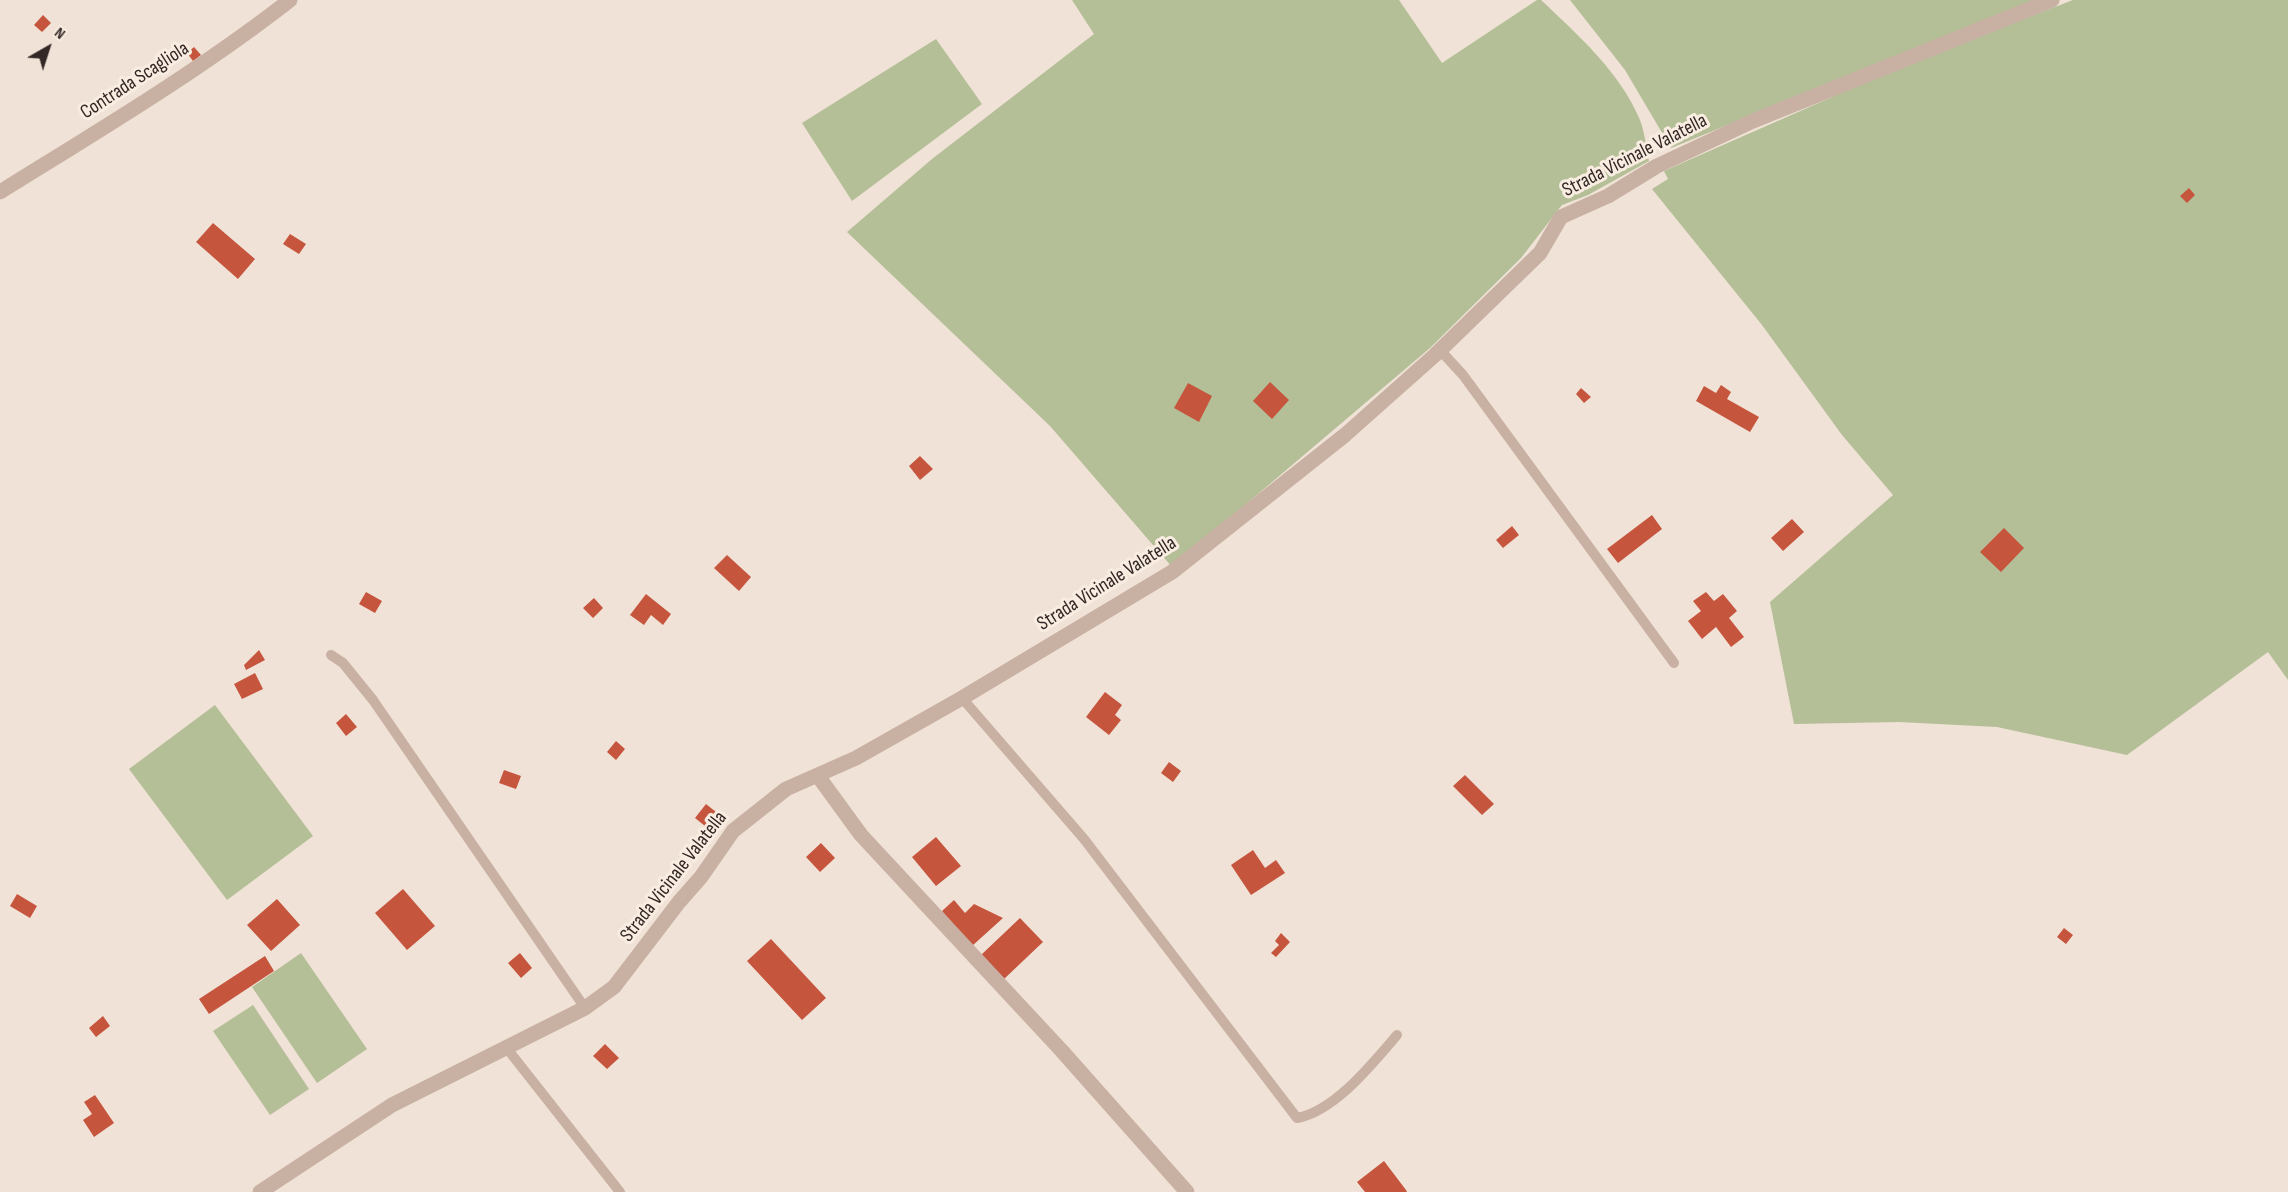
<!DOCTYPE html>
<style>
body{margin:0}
#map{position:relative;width:2288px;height:1192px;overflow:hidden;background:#f0e2d6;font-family:"Sofia Sans Condensed",sans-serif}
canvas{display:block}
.north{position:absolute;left:18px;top:18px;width:60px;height:60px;-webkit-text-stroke:4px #f9ede2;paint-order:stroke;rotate:39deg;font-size:16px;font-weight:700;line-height:24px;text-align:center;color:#332825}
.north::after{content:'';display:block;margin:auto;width:21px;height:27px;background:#332825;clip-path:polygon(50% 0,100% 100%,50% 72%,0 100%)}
</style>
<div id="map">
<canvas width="2288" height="1192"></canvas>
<div class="north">N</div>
</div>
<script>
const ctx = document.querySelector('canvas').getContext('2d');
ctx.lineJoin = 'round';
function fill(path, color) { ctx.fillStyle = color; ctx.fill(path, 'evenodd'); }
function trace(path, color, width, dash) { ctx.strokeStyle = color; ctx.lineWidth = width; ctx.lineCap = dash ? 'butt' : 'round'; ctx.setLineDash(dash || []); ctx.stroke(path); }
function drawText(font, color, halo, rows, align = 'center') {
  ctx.font = font + ' "Sofia Sans Condensed",sans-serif'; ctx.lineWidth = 6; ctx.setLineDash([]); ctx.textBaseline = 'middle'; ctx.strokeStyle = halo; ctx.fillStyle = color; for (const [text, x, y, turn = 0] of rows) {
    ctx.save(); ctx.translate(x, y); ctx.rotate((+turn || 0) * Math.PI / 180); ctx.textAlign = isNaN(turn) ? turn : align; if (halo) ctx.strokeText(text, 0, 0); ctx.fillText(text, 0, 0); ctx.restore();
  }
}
const green = new Path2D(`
 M1072,0H1399L1442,63L1537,0H1541C1578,35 1620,72 1640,120C1645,133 1646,148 1649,161L1588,195L1562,205L1521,258L1430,348L1172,567L1050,426L847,232L932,159L1094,34Z
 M1570,0H2036L1671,148L1625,70Z
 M2073,0H2288V680L2268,652L2127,755L1997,727L1899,722L1794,724L1770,602L1893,495L1842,435L1762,325L1652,189L1668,179L1664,171L1907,64Z
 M936,39L982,104L852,201L802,123Z
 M215,705L313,836L227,900L129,769Z
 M301,953L367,1049L317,1083L252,987Z
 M253,1005L309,1089L270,1115L213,1031Z`);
const building = new Path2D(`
 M43,15L51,23L42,32L34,25Z
 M194,47L201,55L193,61L187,53Z
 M2189,188L2195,195L2187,203L2180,196Z
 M213,223L255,259L238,279L196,242Z
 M290,234L306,244L299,254L283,244Z
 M1270,382L1289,400L1272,419L1253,401Z
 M1188,383L1212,396L1199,422L1174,408Z
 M1721,385L1731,392L1727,399L1759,417L1750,432L1696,401L1704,386L1716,393Z
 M1581,388L1591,397L1584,403L1576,394Z
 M920,456L933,469L920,480L909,466Z
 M1652,515L1662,529L1618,563L1607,549Z
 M1792,519L1804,532L1783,551L1771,538Z
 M1512,526L1519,535L1503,548L1496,540Z
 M2004,528L2024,548L2001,572L1980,552Z
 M727,555L751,577L739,591L714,568Z
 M366,592L382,601L375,613L359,604Z
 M1706,592L1714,601L1723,594L1737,611L1729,618L1744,637L1731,647L1716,627L1702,639L1688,621L1701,611L1693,601Z
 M646,594L671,614L663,625L651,615L644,625L630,615Z
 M594,598L603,608L593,618L583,608Z
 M259,650L265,660L246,670L244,665Z
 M255,673L263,689L242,699L234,684Z
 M1105,692L1122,705L1115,715L1121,720L1109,735L1086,717Z
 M346,714L357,727L346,736L336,723Z
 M616,741L625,749L616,760L607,752Z
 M1169,762L1181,771L1173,782L1161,773Z
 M504,770L521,776L516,789L499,783Z
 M1465,775L1494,804L1482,815L1453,786Z
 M706,804L716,812L705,826L695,818Z
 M936,837L961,866L936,886L912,857Z
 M821,843L835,858L820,872L806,857Z
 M1253,850L1265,868L1276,860L1285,873L1251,895L1231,865Z
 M403,889L435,926L407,950L375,913Z
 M17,894L37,906L30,918L10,906Z
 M277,899L300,925L271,951L247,925Z
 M954,900L965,913L974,904L1003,918L972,946L942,911Z
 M1020,918L1043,942L1004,979L981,955Z
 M2064,928L2073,935L2066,944L2057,937Z
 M1281,933L1290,942L1276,957L1271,953L1279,945L1275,941Z
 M771,939L826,998L802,1020L747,961Z
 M520,953L532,968L521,978L508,963Z
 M265,956L274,971L209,1014L199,999Z
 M103,1016L110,1026L96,1037L89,1028Z
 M605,1044L619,1058L607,1069L593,1056Z
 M95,1095L114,1123L94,1137L83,1120L92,1114L84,1102Z
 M1384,1161L1406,1190L1407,1192H1365L1357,1182Z`);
const service = new Path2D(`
 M1440,350L1463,375L1674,663
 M331,655L343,663L373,700L585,1008
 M962,698L1084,839L1297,1118C1335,1111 1373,1063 1397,1035
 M505,1046L620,1192`);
const minor = new Path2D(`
 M0,192C98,131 199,71 290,0
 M818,776L861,835L1061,1050L1187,1192
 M260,1192L392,1105L585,1008L614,987L679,902L701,877L733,831L786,789L856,758L962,698L1172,572L1345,435L1435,355L1540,253L1561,217L1608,196L1657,166L1753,121L2052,0`);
const streetNames = [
 ["Contrada Scagliola",135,81,-33],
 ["Strada Vicinale Valatella",1635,156,-27],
 ["Strada Vicinale Valatella",1107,584,-32],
 ["Strada Vicinale Valatella",674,877,-52]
];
fill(green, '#b4bf97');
fill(building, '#c6553e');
trace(service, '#c8b1a3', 10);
trace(minor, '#c8b1a3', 15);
drawText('20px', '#332825', '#f9ede2', streetNames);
</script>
